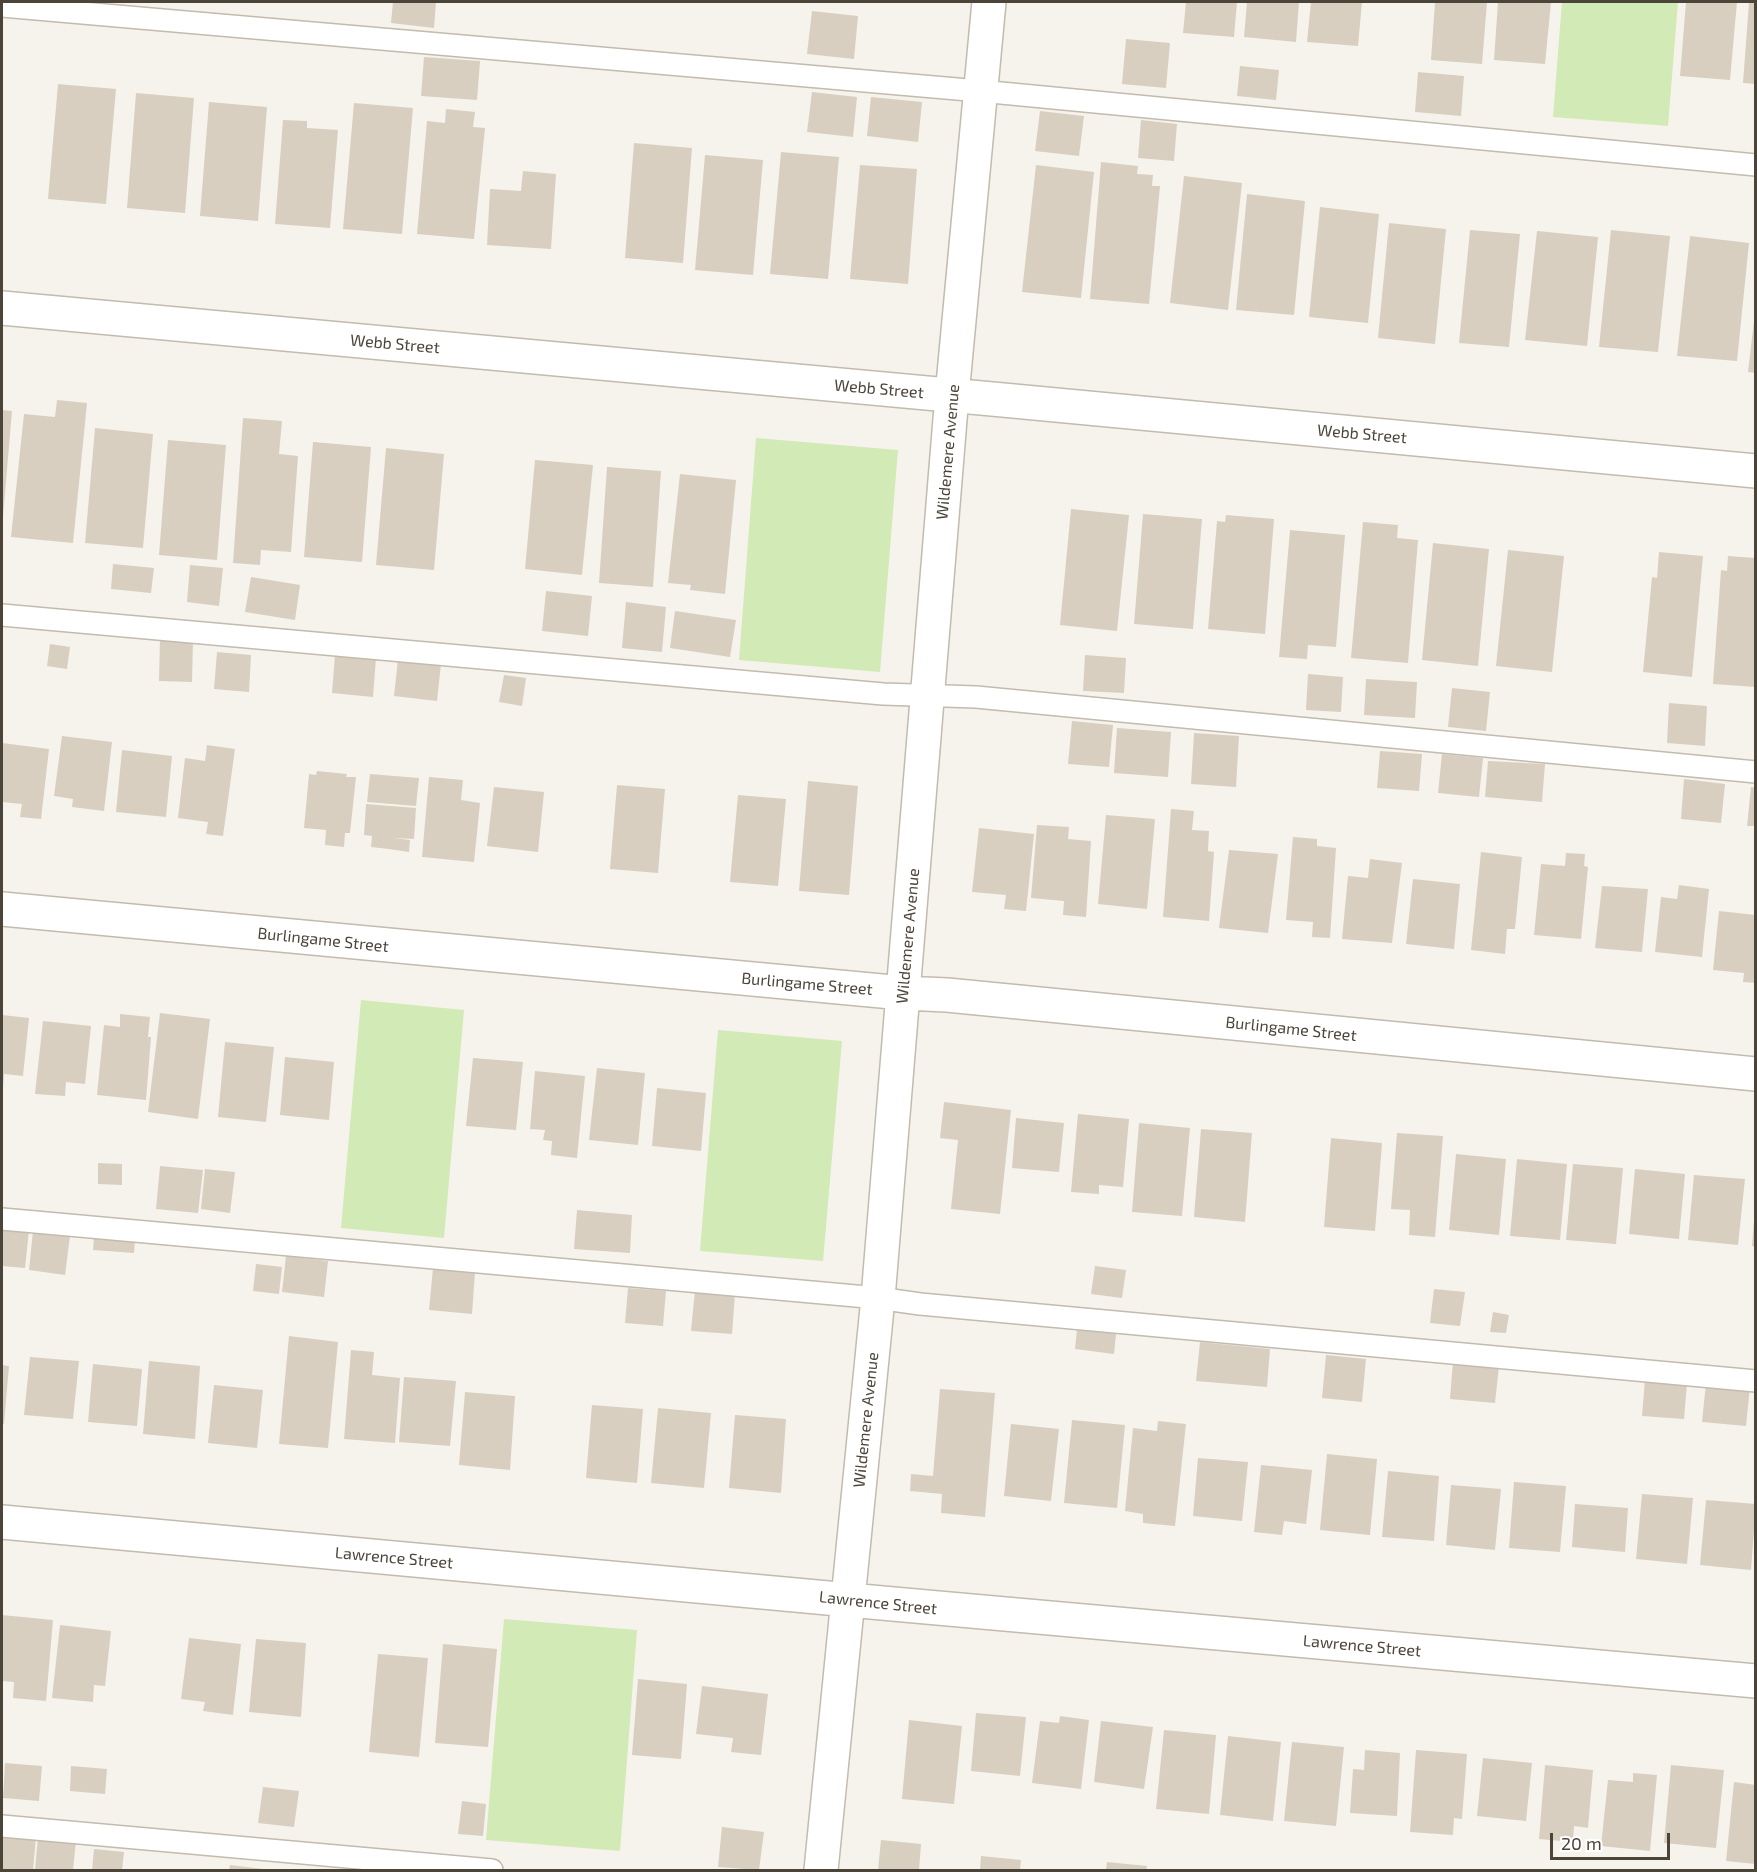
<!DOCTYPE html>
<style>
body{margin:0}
#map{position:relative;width:1757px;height:1872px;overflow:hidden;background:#f6f3ec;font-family:"Exo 2",sans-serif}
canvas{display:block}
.frame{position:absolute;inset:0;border:3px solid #4b4439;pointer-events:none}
.scale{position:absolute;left:1550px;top:1833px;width:120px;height:27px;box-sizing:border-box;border:3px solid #4b4439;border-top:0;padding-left:8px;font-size:18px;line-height:21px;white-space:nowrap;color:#4b4439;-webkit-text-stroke:4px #fff;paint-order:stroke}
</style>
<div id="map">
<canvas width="1757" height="1872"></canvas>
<div class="frame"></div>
<div class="scale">20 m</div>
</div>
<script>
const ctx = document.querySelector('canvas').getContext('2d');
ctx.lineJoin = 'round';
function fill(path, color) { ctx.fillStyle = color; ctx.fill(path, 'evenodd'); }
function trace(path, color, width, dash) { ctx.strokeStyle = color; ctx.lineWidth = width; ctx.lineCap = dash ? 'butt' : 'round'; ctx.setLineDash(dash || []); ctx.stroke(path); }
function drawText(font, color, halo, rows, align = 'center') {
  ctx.font = font + ' "Exo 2",sans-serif'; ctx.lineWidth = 4.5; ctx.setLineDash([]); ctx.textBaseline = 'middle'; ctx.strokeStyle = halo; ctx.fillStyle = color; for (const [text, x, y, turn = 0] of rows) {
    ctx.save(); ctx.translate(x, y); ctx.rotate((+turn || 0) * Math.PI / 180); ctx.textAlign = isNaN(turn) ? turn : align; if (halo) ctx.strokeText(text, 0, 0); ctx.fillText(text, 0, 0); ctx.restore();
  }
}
const green = new Path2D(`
 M1562,2H1678L1668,126L1553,117Z
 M756,438L898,450L880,672L739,660Z
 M361,1000L464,1010L444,1238L341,1228Z
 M718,1030L842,1041L823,1261L700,1251Z
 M504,1619L637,1630L620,1851L486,1840Z`);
const building = new Path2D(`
 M393,2H436L434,28L391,23Z
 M1186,2H1237L1234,37L1183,33Z
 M1247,2H1299L1296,42L1244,37Z
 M1311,2H1362L1358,46L1307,42Z
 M1435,2H1487L1482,64L1431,60Z
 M1498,2H1551L1545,64L1494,60Z
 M1686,2H1737L1730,80L1680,76Z
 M1749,2H1756V84L1743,83Z
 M812,11L858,16L854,59L807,54Z
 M1126,39L1170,43L1166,88L1122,84Z
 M424,57L480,61L477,100L421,96Z
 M1240,66L1279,70L1276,100L1237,96Z
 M1418,72L1464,76L1461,116L1415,112Z
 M58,84L116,89L106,204L48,199Z
 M812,92L857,97L853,137L807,132Z
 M136,93L194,98L185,213L127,208Z
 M871,97L922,102L918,142L867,136Z
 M209,102L267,107L258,221L200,216Z
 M354,103L413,108L402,234L343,229Z
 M446,109L475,112L473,127L485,128L474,239L417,234L427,121L445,123Z
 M1040,111L1084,116L1079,156L1035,151Z
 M283,120L307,121V128L338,130L330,228L275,224Z
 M1141,120L1177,124L1174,161L1138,158Z
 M634,143L692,148L683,263L625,258Z
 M781,152L839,157L828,279L770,274Z
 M705,155L763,160L753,275L695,270Z
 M1101,162L1138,166L1137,174L1153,175L1152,186H1160L1149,304L1090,299Z
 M860,165L917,169L908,284L850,279Z
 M1036,165L1094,172L1081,298L1022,292Z
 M523,171L556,174L551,249L487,245L490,189L521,191Z
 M1184,176L1242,183L1228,310L1170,303Z
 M1247,194L1305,201L1294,315L1236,310Z
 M1320,207L1379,214L1368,323L1309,317Z
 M1389,223L1446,229L1435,344L1378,338Z
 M1470,230L1520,234L1509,347L1459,343Z
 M1611,230L1670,236L1658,352L1599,347Z
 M1537,231L1598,237L1587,346L1525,340Z
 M1690,236L1749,243L1737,361L1677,356Z
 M1754,321H1756V373L1748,372Z
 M57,400L87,403L73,543L11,537L24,414L55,417Z
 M2,410L12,411L3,517H2Z
 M243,418L282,421L279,454L298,456L291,552L261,550L260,565L233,563Z
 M95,428L153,434L143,548L85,543Z
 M168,440L226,445L217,560L159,555Z
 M313,442L371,447L362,562L304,557Z
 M386,448L444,454L434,570L376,565Z
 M535,460L593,465L582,575L525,569Z
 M607,467L661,471L653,587L599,583Z
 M680,474L736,480L725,594L690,590L691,585L668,583Z
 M1071,509L1129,515L1117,631L1060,625Z
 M1143,514L1202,519L1193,629L1134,624Z
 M1226,515L1274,519L1265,634L1208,629L1217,521L1225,522Z
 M1363,522L1398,525L1397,538L1418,540L1408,663L1351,658Z
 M1290,530L1345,535L1336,647L1308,645L1307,659L1279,657Z
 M1433,543L1489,549L1478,666L1422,660Z
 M1508,550L1564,556L1552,672L1496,666Z
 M1659,552L1703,556L1692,677L1643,672L1652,577L1657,578Z
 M1728,556L1756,558V687L1713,684L1721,570L1727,571Z
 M113,564L154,568L151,593L111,589Z
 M190,565L223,568L219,606L187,602Z
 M251,577L300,585L295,620L245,612Z
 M546,591L592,596L588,636L542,631Z
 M626,602L666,607L662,652L622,648Z
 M675,611L736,620L730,657L670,648Z
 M160,637L193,639L192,682L159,681Z
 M50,644L70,647L67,669L47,666Z
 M217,652L251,655L249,692L214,689Z
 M335,654L376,658L373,697L332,693Z
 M1085,655L1126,658L1124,693L1083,691Z
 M398,659L441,664L437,701L394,696Z
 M1308,674L1343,677L1341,712L1306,710Z
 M504,675L526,678L522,706L499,702Z
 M1366,679L1417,682L1415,718L1364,715Z
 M1452,688L1490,692L1486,731L1448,727Z
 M1669,703L1707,706L1705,746L1667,743Z
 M1072,721L1113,725L1109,767L1068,764Z
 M1117,728L1171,732L1168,777L1114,773Z
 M1194,733L1239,736L1236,787L1191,784Z
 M62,736L112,742L104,811L72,807L73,799L54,796Z
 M2,743L49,749L41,819L20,817L22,804L2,802Z
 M207,745L235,749L223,836L206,834L208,822L178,818L185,758L205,761Z
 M122,750L172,756L166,817L116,812Z
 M1380,751L1422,754L1419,791L1377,788Z
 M1442,754L1483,758L1479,797L1438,793Z
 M1488,761L1545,764L1542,802L1485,797Z
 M317,771L347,774L346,777H356L350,833H345L344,847L325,845L326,830L304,828L309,774L316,775Z
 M370,774L419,778L416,806L367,802Z
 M429,777L463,780L461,800L480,803L474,862L422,857Z
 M1684,779L1725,784L1721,823L1681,819Z
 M808,781L858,786L849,895L799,891Z
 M617,785L665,789L658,873L610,869Z
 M494,787L544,792L538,852L487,846Z
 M1751,787L1756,788V826H1747Z
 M738,795L786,799L778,886L730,882Z
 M366,804L416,808L414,839L393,838L410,840L409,852L389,849L391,838L389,849L371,847L372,836L364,835Z
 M1171,809L1194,811L1192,830L1209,831L1208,851L1214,852L1209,921L1163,917Z
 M1106,815L1155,819L1147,909L1098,904Z
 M1037,825L1069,827L1068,839L1091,841L1086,917L1063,915L1064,901L1031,898Z
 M979,828L1034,834L1026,911L1004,909L1006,895L972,892Z
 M1293,837L1317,839V846L1336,848L1330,938L1312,937L1313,922L1286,920Z
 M1229,850L1278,854L1268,933L1219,928Z
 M1481,852L1522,857L1515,929H1507L1505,954L1471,950Z
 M1566,853L1585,854L1584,866L1588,867L1581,939L1534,935L1541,864L1565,866Z
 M1370,859L1402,863L1392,943L1342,939L1348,876L1368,878Z
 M1413,879L1460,884L1454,949L1406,944Z
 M1679,885L1709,889L1702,957L1655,952L1661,897L1677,899Z
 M1602,886L1648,889L1642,952L1595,948Z
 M1719,911L1756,915V983L1743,982L1744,973L1713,970Z
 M160,1013L210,1019L198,1119L148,1112Z
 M120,1014L150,1017L148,1037H151L146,1100L97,1095L104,1025L120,1027Z
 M2,1015L29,1018L23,1076L4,1074L3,1089H2Z
 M43,1021L91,1026L85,1084L66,1082L65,1096L35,1094Z
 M225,1042L274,1047L266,1122L218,1117Z
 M285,1057L334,1062L329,1120L280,1115Z
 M473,1058L523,1062L516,1130L466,1126Z
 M597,1068L645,1073L638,1145L589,1140Z
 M535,1071L585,1076L577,1158L551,1155L552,1141L543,1140L545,1130L530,1129Z
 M657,1088L706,1093L701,1151L652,1146Z
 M944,1102L1011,1110L1000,1214L951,1209L958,1140L940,1138Z
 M1078,1114L1129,1119L1123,1187L1099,1185V1194L1071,1192Z
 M1016,1118L1064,1123L1059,1172L1012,1168Z
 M1139,1123L1190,1128L1182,1216L1132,1212Z
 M1201,1129L1252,1133L1245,1222L1194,1217Z
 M1397,1133L1443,1136L1435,1237L1409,1235L1410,1210L1391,1209Z
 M1331,1138L1382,1143L1375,1231L1324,1227Z
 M1456,1154L1506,1159L1499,1235L1449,1230Z
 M1517,1159L1567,1164L1560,1240L1510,1236Z
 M98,1163L122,1164V1185L98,1184Z
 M1573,1164L1623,1168L1616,1244L1566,1240Z
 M160,1166L203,1170L198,1213L156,1209Z
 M205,1169L235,1172L230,1213L201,1209Z
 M1635,1169L1685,1174L1679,1239L1629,1234Z
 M1694,1175L1745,1179L1738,1245L1688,1240Z
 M577,1210L632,1215L630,1253L574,1249Z
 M1754,1220H1756V1247L1752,1246Z
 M2,1227L29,1230L25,1268L2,1266Z
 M33,1231L70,1236L65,1275L29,1270Z
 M94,1236L135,1239L134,1253L93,1250Z
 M286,1256L328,1261L324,1297L282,1292Z
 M256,1264L282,1267L279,1294L253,1291Z
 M1095,1266L1126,1270L1122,1298L1091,1294Z
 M433,1268L475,1272L472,1314L429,1310Z
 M628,1288L666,1291L663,1326L625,1323Z
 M1434,1289L1465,1292L1460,1326L1430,1323Z
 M695,1290L735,1294L732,1334L691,1331Z
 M1493,1312L1509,1315L1506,1333L1490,1332Z
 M1077,1329L1116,1334L1114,1354L1075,1349Z
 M289,1336L338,1342L328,1448L279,1444Z
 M1200,1342L1270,1349L1267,1387L1196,1381Z
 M351,1350L374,1352L372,1375L400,1378L395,1443L344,1439Z
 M1326,1355L1366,1359L1362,1402L1322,1398Z
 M30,1357L79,1361L73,1419L24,1415Z
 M149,1361L200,1366L195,1439L143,1434Z
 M1453,1361L1499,1366L1495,1403L1450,1399Z
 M93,1364L142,1369L137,1426L88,1422Z
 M2,1365L9,1366L4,1424H2Z
 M404,1377L456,1381L450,1446L399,1442Z
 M1645,1379L1687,1383L1684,1419L1642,1416Z
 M1706,1383L1750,1386L1746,1426L1702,1422Z
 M214,1385L263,1390L257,1448L208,1443Z
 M940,1389L995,1393L985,1517L941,1513L942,1494L910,1491L911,1474L933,1476Z
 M465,1392L515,1396L510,1470L459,1465Z
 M592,1405L643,1409L637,1483L586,1478Z
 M658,1408L711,1413L704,1488L651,1483Z
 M735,1415L786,1419L781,1493L729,1488Z
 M1072,1420L1125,1425L1117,1508L1064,1503Z
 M1158,1421L1186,1424L1175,1526L1143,1523V1514L1125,1511L1133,1428L1157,1431Z
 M1011,1424L1059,1429L1051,1501L1004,1496Z
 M1327,1454L1377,1459L1370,1535L1320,1530Z
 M1198,1458L1248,1462L1242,1521L1193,1516Z
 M1261,1465L1312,1470L1306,1524L1284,1521L1282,1535L1254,1532Z
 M1388,1471L1439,1476L1434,1541L1382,1537Z
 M1514,1482L1566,1486L1560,1552L1509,1548Z
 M1451,1485L1501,1489L1495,1550L1446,1545Z
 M1642,1494L1693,1498L1687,1564L1636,1559Z
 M1706,1500L1756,1504L1751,1570L1700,1565Z
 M1575,1504L1628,1508L1625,1552L1572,1547Z
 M2,1615L53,1620L46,1701L13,1698L14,1682L2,1681Z
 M60,1625L111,1631L105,1686L94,1685L93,1702L52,1698Z
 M189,1638L241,1644L233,1715L203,1711L205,1702L181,1699Z
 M256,1639L306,1643L301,1717L249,1712Z
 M443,1644L497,1649L488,1747L435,1743Z
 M378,1654L428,1658L419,1757L369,1752Z
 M638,1679L687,1684L681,1759L632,1755Z
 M702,1686L768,1694L761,1755L731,1752L733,1738L696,1734Z
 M976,1713L1026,1717L1020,1776L971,1771Z
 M1060,1716L1089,1720L1081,1789L1032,1783L1040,1721L1059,1723Z
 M909,1720L962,1726L954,1804L902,1799Z
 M1101,1721L1153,1727L1144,1789L1094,1782Z
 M1164,1730L1216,1735L1209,1814L1156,1809Z
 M1228,1736L1281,1742L1273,1821L1220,1815Z
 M1292,1742L1344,1747L1336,1826L1284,1821Z
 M1365,1750L1400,1753L1397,1816L1350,1813L1353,1769L1364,1770Z
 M1416,1750L1467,1754L1462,1819L1454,1818L1453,1835L1410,1832Z
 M1483,1758L1532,1763L1526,1821L1477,1816Z
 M5,1763L42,1766L39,1801L3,1798Z
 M1545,1765L1593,1770L1588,1828L1574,1826L1573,1842L1539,1839Z
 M1671,1765L1724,1770L1716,1848L1664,1843Z
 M71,1766L107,1769L105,1794L70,1791Z
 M1633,1773L1657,1775L1650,1851L1601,1846L1608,1780L1633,1782Z
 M1734,1782L1756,1785V1864L1726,1861Z
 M263,1787L299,1791L294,1827L258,1823Z
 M462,1801L486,1804L483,1836L458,1834Z
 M722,1827L764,1832L759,1870L718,1867Z
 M2,1835L36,1837L33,1870H2Z
 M38,1837L76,1841L73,1870H35Z
 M881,1840L921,1844L919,1870H878Z
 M94,1849L124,1852L122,1870H92Z
 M981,1856L1021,1860L1020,1870H980Z
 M1107,1862L1147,1866L1146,1870H1106Z
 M230,1865L263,1869V1870H229Z`);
const lane = new Path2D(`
 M2,6L980,91L1756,165
 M2,615L883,694L976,697L1756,772
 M2,1219L878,1298L920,1304L1756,1381
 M2,1826L492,1870`);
const street = new Path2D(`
 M2,308L1003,400L1756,471
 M2,909L903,993L947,995L1756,1074
 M2,1522L893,1604L1756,1681
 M821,1870L878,1298L952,395L989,2`);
const streetNames = [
 ["Webb Street",395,344,5],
 ["Webb Street",879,389,5],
 ["Webb Street",1362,434,5],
 ["Wildemere Avenue",948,452,-85],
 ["Wildemere Avenue",908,936,-85],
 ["Burlingame Street",323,940,6],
 ["Burlingame Street",807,984,5],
 ["Burlingame Street",1291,1029,6],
 ["Wildemere Avenue",866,1420,-84],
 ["Lawrence Street",394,1558,5],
 ["Lawrence Street",878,1603,6],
 ["Lawrence Street",1362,1646,5]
];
fill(green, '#d2eab5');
fill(building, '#d8cfc1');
trace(lane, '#c2bbae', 24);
trace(street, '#c2bbae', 36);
trace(lane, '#fff', 21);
trace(street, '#fff', 33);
drawText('16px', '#4b4439', '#fff', streetNames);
</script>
